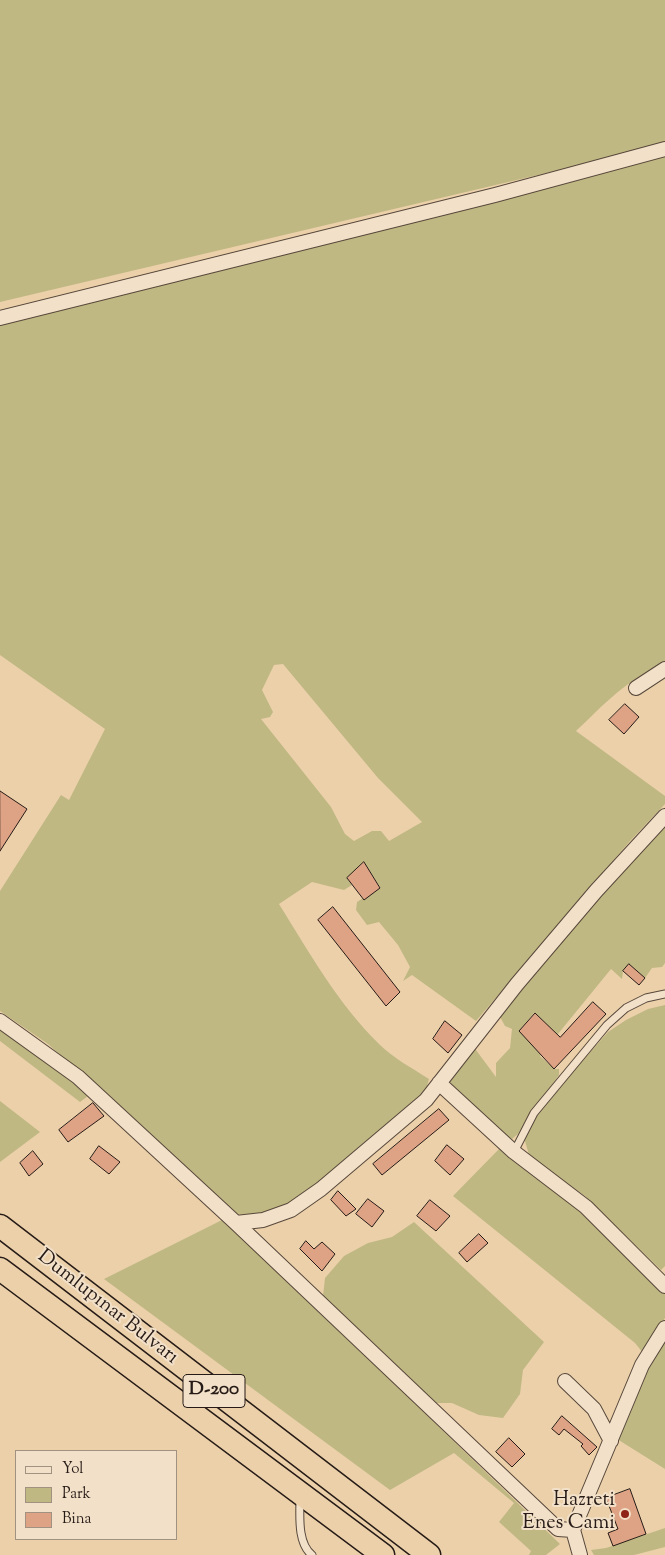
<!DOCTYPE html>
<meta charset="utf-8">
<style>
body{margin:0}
#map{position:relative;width:665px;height:1555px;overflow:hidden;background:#ebd0aa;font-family:"Sorts Mill Goudy",serif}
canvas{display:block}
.legend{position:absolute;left:15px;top:1450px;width:162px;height:90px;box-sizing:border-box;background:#f2e0c8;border:1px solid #a09181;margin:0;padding:6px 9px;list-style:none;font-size:15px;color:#261b16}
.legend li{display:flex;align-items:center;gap:10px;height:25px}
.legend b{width:25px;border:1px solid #a09181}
</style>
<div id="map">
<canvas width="665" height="1555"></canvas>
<ul class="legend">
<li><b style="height:6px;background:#f2e0c8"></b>Yol</li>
<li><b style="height:14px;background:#c0b883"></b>Park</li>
<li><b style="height:14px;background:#dea285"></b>Bina</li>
</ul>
</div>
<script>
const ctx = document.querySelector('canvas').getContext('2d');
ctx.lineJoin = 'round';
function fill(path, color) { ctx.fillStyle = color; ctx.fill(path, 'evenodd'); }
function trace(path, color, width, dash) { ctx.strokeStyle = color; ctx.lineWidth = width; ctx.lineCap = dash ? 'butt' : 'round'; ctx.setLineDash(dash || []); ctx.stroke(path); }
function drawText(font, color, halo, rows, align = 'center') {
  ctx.font = font + ' "Sorts Mill Goudy",serif'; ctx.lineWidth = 4; ctx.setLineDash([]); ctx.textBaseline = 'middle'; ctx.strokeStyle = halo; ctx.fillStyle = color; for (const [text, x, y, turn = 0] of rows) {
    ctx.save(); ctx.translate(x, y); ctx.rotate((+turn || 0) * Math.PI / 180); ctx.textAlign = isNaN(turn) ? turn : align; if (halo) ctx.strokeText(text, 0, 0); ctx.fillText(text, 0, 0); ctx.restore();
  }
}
const green = new Path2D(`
 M0,0H665V145L0,302Z
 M665,152V667C630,674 601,708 576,731L665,796V804L630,841L476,1021L412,975L403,981L410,967L398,945L379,922L367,925L356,910L357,902L380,887L364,862L347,878L352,885L344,890L312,882L279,904C309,952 338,1004 379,1044C393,1058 412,1068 429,1079L427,1086L413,1104L320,1183L285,1208L245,1216L233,1212L48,1044L0,1011V891L61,795L69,800L105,729L0,655V322ZM283,664L378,778L422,822L389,841L381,831H372L354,841L345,834L331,807L261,719L270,717L273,712L262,690L274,665Z
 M665,824V963L662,967L652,968L645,978L629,964L623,971L622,979L611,969L540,1056L554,1069H559V1075L518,1134L512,1139L493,1127L446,1078L473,1046L496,1077V1063L510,1048L512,1029L505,1026L499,1015L572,928ZM534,1013L547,1025L531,1043L519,1031Z
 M665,1005V1266L661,1270L585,1196L530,1158L524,1138L536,1113L608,1032L626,1020L648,1009Z
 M0,1025L68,1076L88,1096L80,1102L0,1041Z
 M0,1101L40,1132L0,1162Z
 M499,1149L571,1199L665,1291V1318L643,1353L635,1343L453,1196Z
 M224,1219L560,1544L546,1555H529L531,1551L499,1522L514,1503L454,1453L390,1490L104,1279Z
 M414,1222L544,1342L523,1370L520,1394L503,1418L479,1415L452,1403H435L323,1296L325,1278L344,1256L368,1243L392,1237Z
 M665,1336V1469L617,1439L639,1383Z
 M665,1528V1547L634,1555H594L591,1550L606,1548Z`);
const building = new Path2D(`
 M625,704L639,717L624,734L609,720Z
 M0,791L27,809L0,851Z
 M364,862L380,888L364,900L347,878Z
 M333,907L400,992L386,1006L318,920Z
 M629,964L645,978L639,985L623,971Z
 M593,1002L606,1014L554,1069L519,1031L535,1013L560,1037Z
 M445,1021L462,1035L448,1053L433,1039Z
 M93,1103L104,1116L68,1142L59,1130Z
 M439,1109L449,1120L382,1175L373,1164Z
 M447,1145L464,1159L450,1175L435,1161Z
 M99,1146L120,1162L109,1174L90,1159Z
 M33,1151L43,1164L29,1176L20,1163Z
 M338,1191L356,1209L346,1216L331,1200Z
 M368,1199L384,1211L372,1227L356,1214Z
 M430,1200L450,1216L436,1231L417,1216Z
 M479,1234L488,1243L467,1262L459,1253Z
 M306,1241L314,1249L322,1242L335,1254L322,1271L300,1249Z
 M562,1416L597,1447L589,1455L581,1446L583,1444L564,1429L559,1435L552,1429Z
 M509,1438L525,1454L512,1467L496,1452Z
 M630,1489L646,1534L613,1546L608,1533L618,1529L606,1498Z`);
const service = new Path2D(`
 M514,1152L534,1113L607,1025L626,1008L646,998L665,994
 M300,1498C300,1515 297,1543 312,1555`);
const minor = new Path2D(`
 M0,318L495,195L665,149
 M636,688L665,669
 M0,1021L78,1077L236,1223L558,1529L573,1530
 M439,1083L514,1152L586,1207L665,1286
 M236,1223L263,1220L291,1210L321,1189L426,1100L517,984L596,891L665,816
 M565,1381L594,1409L611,1441
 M580,1555L573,1530L642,1365L665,1328`);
const trunk = new Path2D(`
 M0,1226L429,1555
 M0,1269L383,1555`);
const markers = [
 [625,1514,5,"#8f2418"]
];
const shields = [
 [214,1391,62]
];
const shieldNames = [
 ["D-200",214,1391]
];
const streetNames = [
 ["Dumlupınar Bulvarı",107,1308,38]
];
const poiNames = [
 ["Hazreti",615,1502],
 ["Enes Cami",615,1525]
];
fill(green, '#c0b883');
fill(building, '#dea285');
trace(building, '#261b16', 1);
trace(service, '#57483b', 9);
trace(minor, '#57483b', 16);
trace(trunk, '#261b16', 25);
trace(service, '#f2e0c8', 7);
trace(minor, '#f2e0c8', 14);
trace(trunk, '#ebd0aa', 22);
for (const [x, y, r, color] of markers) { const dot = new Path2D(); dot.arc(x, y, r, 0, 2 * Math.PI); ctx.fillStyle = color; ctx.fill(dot); trace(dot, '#f2e0c8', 2); }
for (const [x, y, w] of shields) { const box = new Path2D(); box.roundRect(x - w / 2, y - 16.5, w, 33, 4); ctx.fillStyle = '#f2e0c8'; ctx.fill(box); trace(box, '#261b16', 1); }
drawText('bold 19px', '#261b16', null, shieldNames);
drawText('20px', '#261b16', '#f2e0c8', streetNames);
drawText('20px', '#261b16', '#f2e0c8', poiNames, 'right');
</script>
